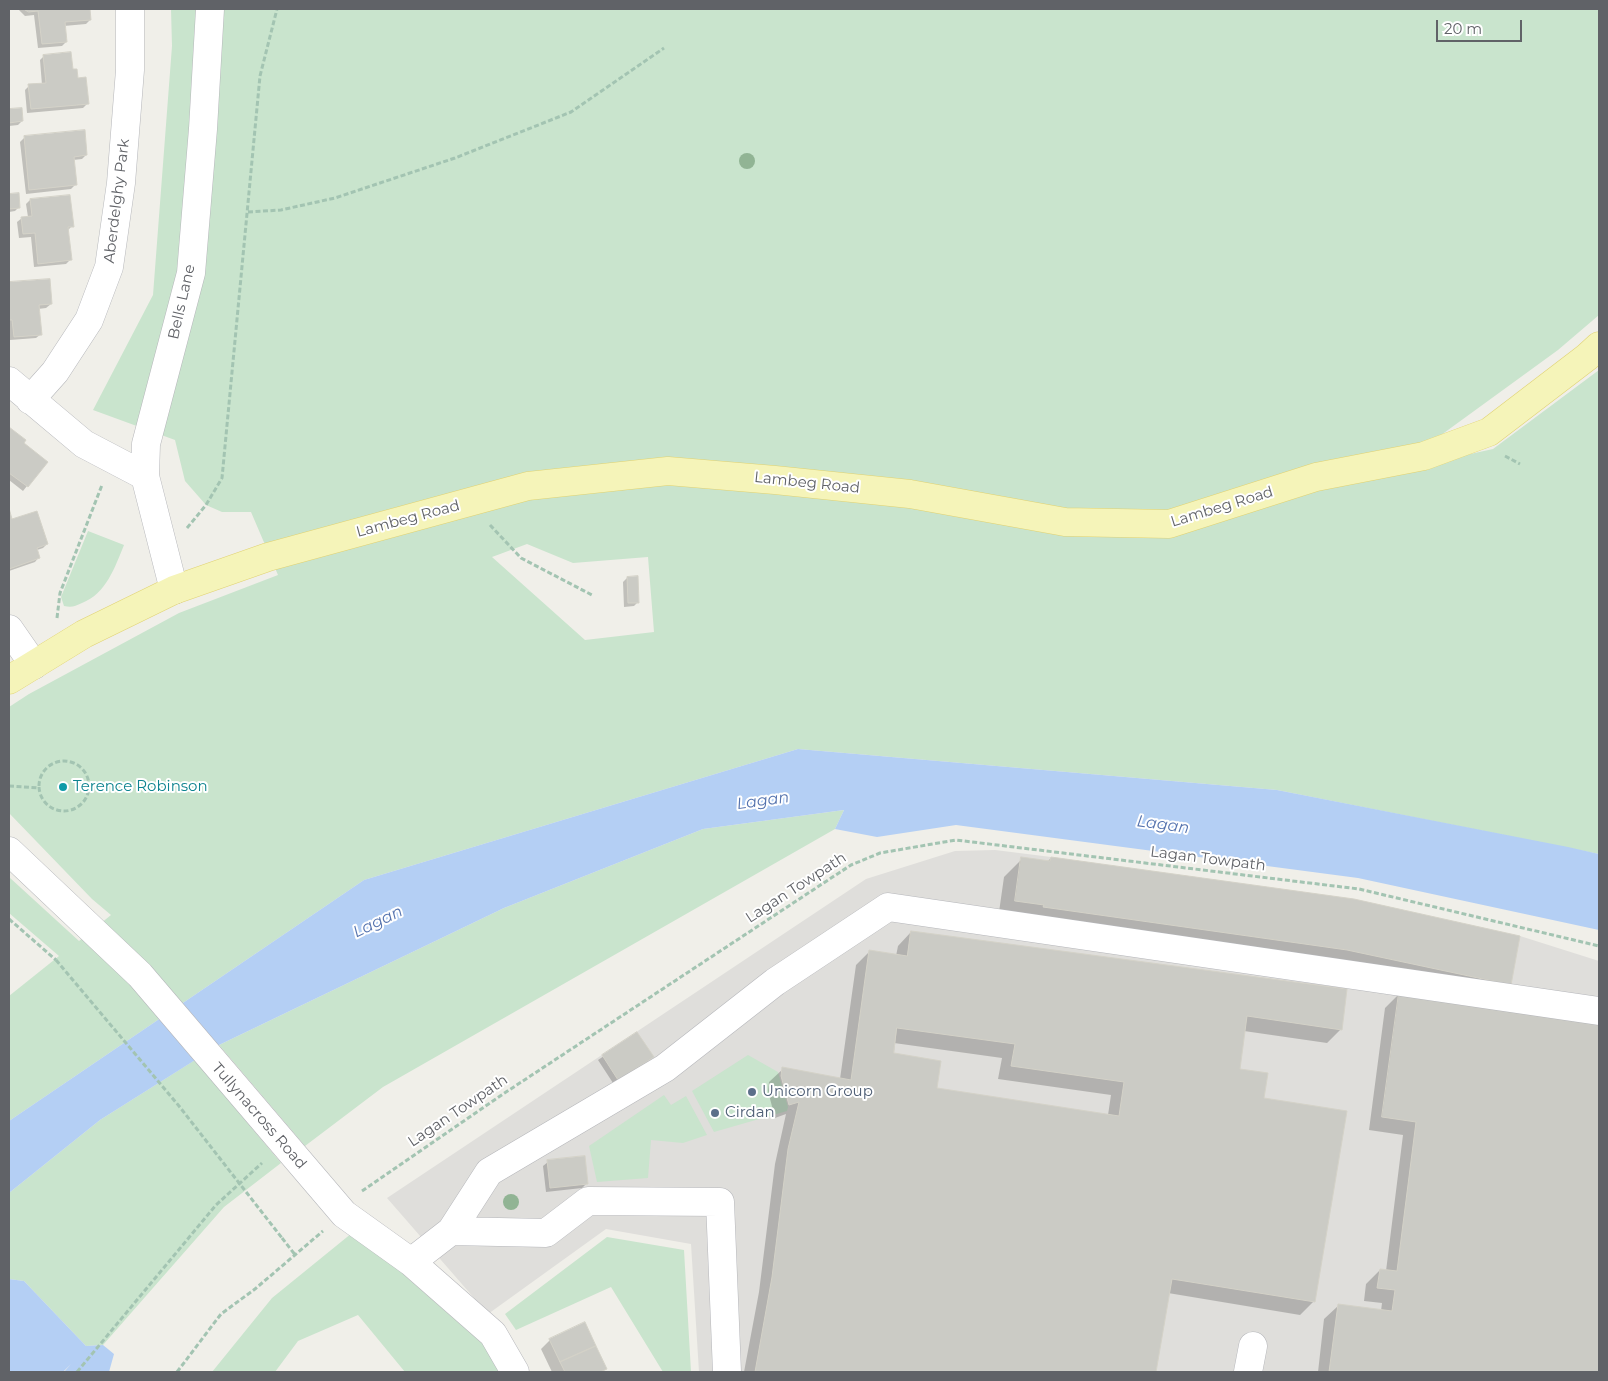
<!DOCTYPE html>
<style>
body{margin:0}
#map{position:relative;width:1608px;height:1381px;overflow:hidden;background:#f0efe9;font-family:Montserrat,sans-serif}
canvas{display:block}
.frame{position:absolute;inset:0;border:10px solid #606267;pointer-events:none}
.scale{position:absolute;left:1436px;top:20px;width:86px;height:22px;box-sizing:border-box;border:2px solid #606267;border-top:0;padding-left:6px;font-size:15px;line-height:18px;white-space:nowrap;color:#606267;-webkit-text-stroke:4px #fff;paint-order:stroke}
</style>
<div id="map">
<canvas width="1608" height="1381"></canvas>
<div class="frame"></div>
<div class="scale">20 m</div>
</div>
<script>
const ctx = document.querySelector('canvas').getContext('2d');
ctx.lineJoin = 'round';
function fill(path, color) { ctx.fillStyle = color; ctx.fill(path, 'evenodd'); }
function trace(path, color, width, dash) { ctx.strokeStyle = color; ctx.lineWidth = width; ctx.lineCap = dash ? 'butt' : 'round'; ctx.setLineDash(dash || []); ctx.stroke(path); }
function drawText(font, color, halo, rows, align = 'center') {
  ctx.font = font + ' Montserrat,sans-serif'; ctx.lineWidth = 4; ctx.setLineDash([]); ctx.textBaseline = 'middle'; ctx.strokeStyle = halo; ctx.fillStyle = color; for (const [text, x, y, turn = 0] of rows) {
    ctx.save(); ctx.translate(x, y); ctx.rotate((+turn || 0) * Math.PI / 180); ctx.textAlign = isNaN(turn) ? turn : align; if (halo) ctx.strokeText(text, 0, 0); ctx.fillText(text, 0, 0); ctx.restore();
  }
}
const industrial = new Path2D(`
 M995,850L1051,857L1354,899L1520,936L1599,961V1372H699L691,1244L606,1229L488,1314L387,1198L866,879L955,851Z`);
const green = new Path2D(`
 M171,9H1599V315L1558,350L1426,446L1434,462L1493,449L1599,370V854L1277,790L798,749L364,880L9,1121V996L59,956L9,913V877L79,941L111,915L92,899L9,813V707L29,694L179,613L278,575L251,512H222L206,505L185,481L175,440L93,410L153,295L172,46ZM527,544L573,563L648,557L654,632L585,640L492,557Z
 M88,531L124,545C115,567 106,594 82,603C75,606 72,608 64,606L61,597Z
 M844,810L835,829L383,1087L305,1146L219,1045L504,908L703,829Z
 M748,1055L778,1072L788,1107L787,1111L714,1132L692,1091Z
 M195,1060L281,1163L224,1207L103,1345L86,1346L24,1281L9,1279V1193L100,1120Z
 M664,1095L671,1105L686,1096L707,1135L683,1143L651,1140L648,1178L597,1182L589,1146Z
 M352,1233L402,1273L483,1344L499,1372H405L358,1315L298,1341L275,1372H212L272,1298Z
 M607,1237L684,1250L691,1372H663L611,1287L516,1330L505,1314Z`);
const water = new Path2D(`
 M798,749L1277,790L1568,847L1599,854V930L1358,878L956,825L877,837L835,829L844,810L703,829L504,908L219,1045L100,1120L9,1193V1121L364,880Z
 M9,1279L24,1281L86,1346L103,1345L114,1354L109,1372H64L71,1364L63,1372H9Z`);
const shadow = new Path2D(`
 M18,9H89L90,20L86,24L64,26L66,42L62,46L38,48L34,15L25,16Z
 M44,56L77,79L87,104L83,108L27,113L25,90L29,86L42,85L40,60Z
 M21,109L22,121L18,125L9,126V110Z
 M24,138L86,155L82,159L73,160L75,185L71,189L26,194L20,142Z
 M18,195L19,207L15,211L9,212V196Z
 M30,200L72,226L67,231L70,260L66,264L34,267L31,237L19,238L17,222L22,218L28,217L26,204Z
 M49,281L51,304L46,308L38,309L41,334L36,338L10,340L9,284Z
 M9,429L24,441L22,443L46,462L23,491L9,480Z
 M9,512L12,521L47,544L43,548L37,550L39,557L35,562L9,571Z
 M627,578L638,602L634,606L624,607L623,582Z
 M1051,858L1510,985L998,919L1004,877L1022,859L1047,862Z
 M911,932L1341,1029L1327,1043L1244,1031L1238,1070L1263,1099L1314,1301L1300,1315L1168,1293L1155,1372H744L759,1292L775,1164L786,1114L775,1118L768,1091L769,1082L783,1069L840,1079L856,965L869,952L896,956L898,946ZM894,1043L1002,1058L998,1079L1111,1095L1108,1115L935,1089L892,1054Z
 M1399,994L1599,1020V1372H1318L1324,1319L1338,1306L1381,1311L1382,1303L1364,1301L1366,1284L1380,1270L1386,1271L1403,1135L1369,1130L1385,1008Z
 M637,1034L648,1061L613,1083L598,1060Z
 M548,1162L587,1183L582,1188L546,1192L543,1166Z
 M550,1340L606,1369L602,1372H552L541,1349Z`);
const building = new Path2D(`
 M24,9H90L91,20L65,22L67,42L42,44L38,11L29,12Z
 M71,52L73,69H77L78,78L86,77L89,104L31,109L28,84L46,83L43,55Z
 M22,108L23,121L9,123V109Z
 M85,130L87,155L74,157L77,185L29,190L24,136Z
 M19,193L20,208L9,209V194Z
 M70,195L74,227H68L72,260L38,264L35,233L23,234L21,217L32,216L30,199Z
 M50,279L52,304L39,305L42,335L14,337L12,320H9V282Z
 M9,427L26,440L24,443L48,462L28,487L9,473Z
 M9,508L12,519L37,511L48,544L37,548L40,558L9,569Z
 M638,576L639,603H628L627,577Z
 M1021,857L1050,861L1051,857L1354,899L1520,936L1511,985L1347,950L1043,907L1044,905L1015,901Z
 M911,931L1347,989L1342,1030L1247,1016L1240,1069L1268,1073L1264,1098L1347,1111L1315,1302L1172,1279L1156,1372H755L772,1277L788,1149L799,1102L789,1105L781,1076L782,1067L851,1080L869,950L907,956ZM897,1028L1015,1044L1011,1066L1124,1082L1119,1116L937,1088L941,1061L894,1053Z
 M1399,993L1599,1019V1372H1329L1338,1304L1392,1311L1395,1290L1377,1288L1380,1269L1397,1271L1416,1122L1382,1117Z
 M637,1032L654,1057L618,1080L602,1055Z
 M585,1156L588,1184L550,1188L547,1160Z
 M585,1322L596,1346L560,1362L549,1339Z
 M596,1346L607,1369L600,1372H565L560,1362Z`);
const path = new Path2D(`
 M248,212L281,210L335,198L455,158L571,112L664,48
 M1505,456L1520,464
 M490,525L521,558L592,595
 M187,528L206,505L222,478L260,76L277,9
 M57,618L60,593L102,485
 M39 786a25 25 0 1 1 50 0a25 25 0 1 1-50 0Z
 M9,786L39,788
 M9,919L56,960
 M362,1191L503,1094L851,865L880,853L956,840L1359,889L1599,946
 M282,1238L296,1256
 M77,1372L216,1205L262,1163
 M177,1372L221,1314L255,1289L323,1231`);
const minor = new Path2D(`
 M9,381L84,444L145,476
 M30,400L55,372L89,320L109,267L121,183L130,70V9
 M174,590L145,476L146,444L191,273L203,129L210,9
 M9,629L34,665
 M9,851L140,975L344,1214L411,1262L493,1334L515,1372
 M451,1231L546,1233L588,1201L720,1202L727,1372
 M411,1262L451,1231L489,1172L665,1068L775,982L888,907L1599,1011
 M1248,1372L1253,1346`);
const major = new Path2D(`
 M9,680L84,634L174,590L268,557L528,486L668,471L775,480L910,494L1065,522L1169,524L1316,477L1424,456L1489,432L1587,357L1599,346`);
const pathBridge = new Path2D(`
 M56,960L179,1106L282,1238`);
const trees = [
 [747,161],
 [511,1202]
];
const markers = [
 [63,787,5,"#0f9aa8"],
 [752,1092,5,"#5c6f8a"],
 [715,1113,5,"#5c6f8a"]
];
const streetNames = [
 ["Aberdelghy Park",117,201,-83],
 ["Bells Lane",182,302,-77],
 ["Lambeg Road",807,483,6],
 ["Lambeg Road",1222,507,-17],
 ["Lambeg Road",408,519,-15],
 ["Lagan Towpath",1208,859,7],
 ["Lagan Towpath",796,888,-33],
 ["Lagan Towpath",458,1111,-34],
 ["Tullynacross Road",259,1116,49]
];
const cultureNames = [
 ["Terence Robinson",73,787]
];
const serviceNames = [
 ["Unicorn Group",762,1092],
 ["Cirdan",725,1113]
];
const waterNames = [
 ["Lagan",763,801,-8],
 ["Lagan",1163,825,8],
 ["Lagan",378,922,-26]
];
fill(industrial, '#dfdedb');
fill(green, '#c9e4cd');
fill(water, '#b4cff4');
fill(shadow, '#0003');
fill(building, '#cbcbc5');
trace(building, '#d4d2c8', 1);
trace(minor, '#b6b7bb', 29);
trace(major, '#e0d272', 29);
trace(path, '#a3c4b2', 3, [5, 2.5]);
trace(minor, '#fff', 28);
trace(major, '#f5f4b9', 28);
trace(pathBridge, '#a3c4b2', 3, [5, 2.5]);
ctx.fillStyle = '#91b494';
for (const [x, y] of trees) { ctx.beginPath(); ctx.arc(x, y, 8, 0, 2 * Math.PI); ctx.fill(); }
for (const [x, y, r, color] of markers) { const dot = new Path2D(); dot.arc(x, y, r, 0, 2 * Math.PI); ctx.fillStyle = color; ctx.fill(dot); trace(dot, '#fff', 2); }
drawText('15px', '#606267', '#fff', streetNames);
drawText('15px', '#0d838f', '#fff', cultureNames, 'left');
drawText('15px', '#4e5e75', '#fff', serviceNames, 'left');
drawText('italic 16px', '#5573ae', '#fff', waterNames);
</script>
